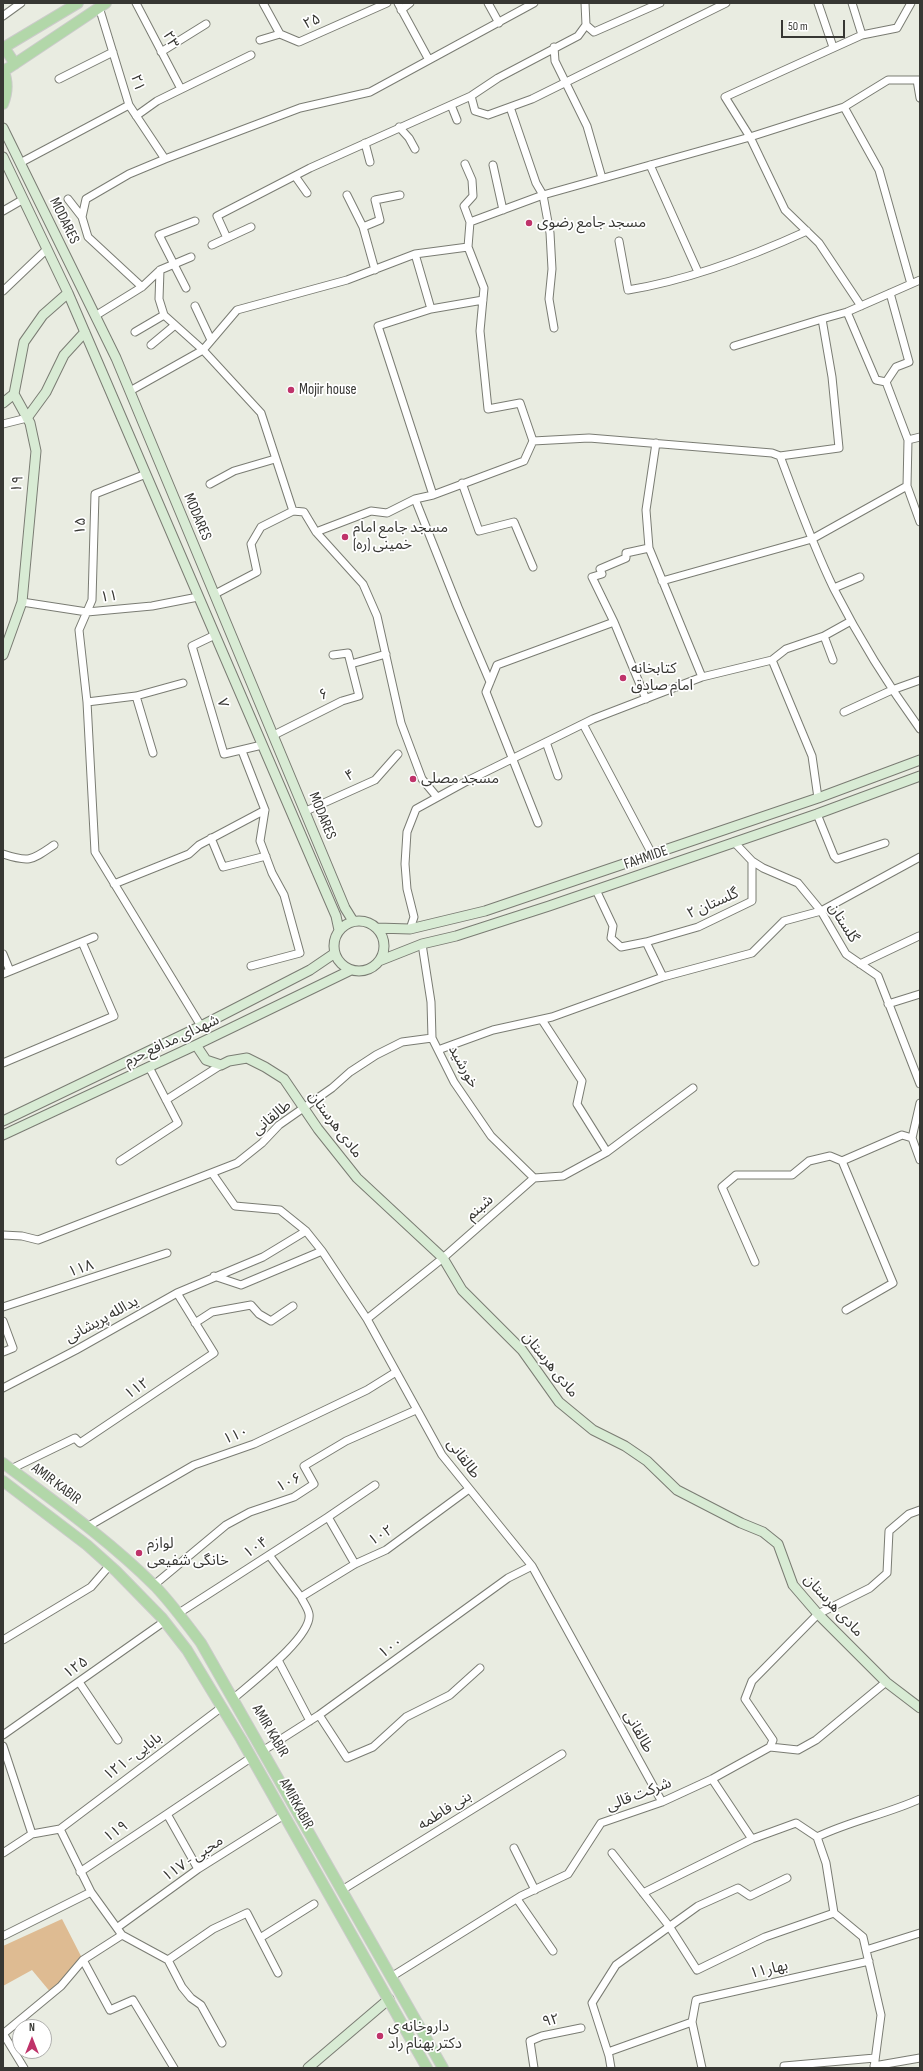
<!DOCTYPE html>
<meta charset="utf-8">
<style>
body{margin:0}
#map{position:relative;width:923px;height:2071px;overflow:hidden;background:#e9ece1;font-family:"Sofia Sans Condensed",sans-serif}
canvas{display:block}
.frame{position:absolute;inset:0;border:4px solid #373733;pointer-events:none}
.north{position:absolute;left:12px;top:2019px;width:40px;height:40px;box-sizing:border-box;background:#fff;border:1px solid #afafad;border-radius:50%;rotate:0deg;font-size:11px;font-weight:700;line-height:16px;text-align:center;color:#373733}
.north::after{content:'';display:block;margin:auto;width:14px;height:18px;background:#bf336a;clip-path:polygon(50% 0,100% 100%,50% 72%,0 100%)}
.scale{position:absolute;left:781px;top:20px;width:64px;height:18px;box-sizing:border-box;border:2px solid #373733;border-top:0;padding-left:5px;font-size:12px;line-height:14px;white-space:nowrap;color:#373733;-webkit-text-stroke:3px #fff;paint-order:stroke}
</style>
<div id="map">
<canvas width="923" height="2071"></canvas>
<div class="frame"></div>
<div class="north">N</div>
<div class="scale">50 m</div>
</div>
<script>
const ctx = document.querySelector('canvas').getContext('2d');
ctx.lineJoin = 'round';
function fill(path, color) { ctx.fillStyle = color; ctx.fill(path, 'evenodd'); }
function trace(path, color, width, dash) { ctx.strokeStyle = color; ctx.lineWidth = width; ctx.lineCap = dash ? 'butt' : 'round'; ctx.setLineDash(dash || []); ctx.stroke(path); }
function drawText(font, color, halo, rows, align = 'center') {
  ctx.font = font + ' "Sofia Sans Condensed","Noto Sans Arabic",sans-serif'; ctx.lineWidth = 3.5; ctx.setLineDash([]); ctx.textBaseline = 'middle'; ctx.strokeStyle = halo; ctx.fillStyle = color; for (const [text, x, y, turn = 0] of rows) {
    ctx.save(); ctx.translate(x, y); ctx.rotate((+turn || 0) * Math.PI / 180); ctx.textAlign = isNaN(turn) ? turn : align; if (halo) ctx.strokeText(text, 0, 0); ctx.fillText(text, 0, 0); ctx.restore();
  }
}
const green = new Path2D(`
 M62,1919L83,1960L52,1994L32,1970L3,1986V1946Z`);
const street = new Path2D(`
 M136,3L181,89
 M263,3L280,34L299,42L387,3
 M398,3L429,60
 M488,3L499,23
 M818,3L833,47
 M852,3L862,35
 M911,3L897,28L862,35L725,97L750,137L844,107L888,80H920
 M99,7L129,105L165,159
 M401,10L410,3
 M3,16L21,3
 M586,25L594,32L660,3
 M260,40L280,34
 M554,47L555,61L587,126L602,178
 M161,52L206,24
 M59,79L113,52
 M917,80L920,98
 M471,96L475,111L488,115L532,99L726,3
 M451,105L457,120
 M510,107L536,183L543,195L550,233L552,269L549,299L554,328
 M844,107L879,170L911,284
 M136,116L157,101L251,55
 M399,127L409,138L415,149
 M365,143L370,162
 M20,163L129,105
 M465,164L472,180L473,196L464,206L470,222
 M493,165L503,210
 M650,165L698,272
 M295,176L307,193
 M347,195L363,227
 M68,199L82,217
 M3,211L22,200
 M227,238L217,216L310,168L471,96L498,78L578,36L586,25L585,3
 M619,241L628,290C690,280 750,257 807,231
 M212,245L251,227
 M468,247L484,288L480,331L488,409L520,403L533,441
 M415,254L431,309L378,326L433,495
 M160,270L159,299L164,315L203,350L261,413L293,511
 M375,270L363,227L380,220L375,200L400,195
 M142,287L88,237L82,217L86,199L129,174L165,159L300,108L370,92L534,3
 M186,288L159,235L195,221
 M3,291L47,249
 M195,306L211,340
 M431,309L483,300
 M847,312L876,380L886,382L908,440
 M95,316L142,287L160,270L191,257
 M135,332L164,315
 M151,345L175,325
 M734,346L822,319
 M886,382L896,367L909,362L890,293
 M130,391L203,350L237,310L347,280L415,254L468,247L470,222L543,195L750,137L785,210L819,243L861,306
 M3,424L27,418
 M656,443L646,510L649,548L702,677
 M780,456L839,448L832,377L822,319L847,312L920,280
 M146,474L95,494L92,600L79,630L87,702L95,852L201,1026
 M462,483L479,531L514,522L533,567
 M210,484L234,471L275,459
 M907,486L920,522
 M415,499L458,607L490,682
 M293,511L304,512L316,532L363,584L377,616L401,723L422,779L437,797
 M316,532L371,511L387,513L415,499L433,495L524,461L533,441L589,438L772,453L780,456C797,501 813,546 834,589C859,638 888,685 920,729
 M662,581L812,539L907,486L908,440L920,437
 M834,588L860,577
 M215,594L257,572L251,544L261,527L293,511
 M22,602L87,612L152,606L198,597
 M614,622L592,577L602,574L600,569L626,558V553L649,548
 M215,635L192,646L224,754L262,745
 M824,636L833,660
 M772,660L812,756L818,798
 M351,664L386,654
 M136,696L153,753
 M87,702L136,696L183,683
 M844,712L892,690L920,680
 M583,724L652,854
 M274,735L342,701L359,696L348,653L333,655
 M546,742L558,776
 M242,751L265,810L260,841L272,873L284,895L300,953L251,966
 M306,811L375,780L398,754
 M817,814L834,856L837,859L885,843
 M538,823L486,692L497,665L614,622L646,699
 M211,838L223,867L266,856
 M734,842L752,861L763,868L798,883L821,911L846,954L878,976L920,1084
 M3,854C30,863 32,860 54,845
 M114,884L189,854L199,845L265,810
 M596,890L613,926L611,938L621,947L646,942L663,977
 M410,929L414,917L407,889L405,864L407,832L416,809L469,780L593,719L702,677L772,660L786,649L824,636L851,621
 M646,942L698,927L752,901V861
 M422,944L431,1002L432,1038L454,1082L491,1136L534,1178
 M3,954L10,971
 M860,964L919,936
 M3,974L94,937
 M888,1004L920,994
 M542,1020L582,1081L577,1104L607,1152
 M438,1050L493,1030L552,1017L663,977L752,953L784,921L821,911L920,857
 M3,1063L114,1016L82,942
 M166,1100L221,1065
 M920,1103L912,1138L920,1160
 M120,1161L178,1123L149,1067
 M842,1161L893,1283L846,1310
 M212,1173L235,1206L280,1210L306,1231L322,1251L367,1319L442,1455L532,1566L662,1802
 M534,1178L563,1176L607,1152L693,1088
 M3,1235L22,1236L38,1240L237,1163L262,1143L279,1125L332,1088L350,1072L376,1055L402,1042L432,1038
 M755,1262L722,1187L736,1175H792L809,1161L830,1156L842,1161L902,1135L912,1138
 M214,1276L241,1285L322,1251
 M3,1307L167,1253
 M367,1319L443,1258L534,1178
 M3,1321L13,1348L3,1352
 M195,1323L212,1312L251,1305L259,1314L271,1321L293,1306
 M3,1388L76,1350L177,1293L263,1257L306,1231
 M11,1469L75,1438L80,1443L214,1353L177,1293
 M87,1527L194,1465L254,1444L367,1390L396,1372
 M269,1555L301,1597
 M355,1564L328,1517L375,1485
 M154,1585L226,1525L250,1512L294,1497L314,1484L304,1466L346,1441L416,1410
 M179,1613L328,1517
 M3,1640L91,1587L110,1565
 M278,1660L310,1721
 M79,1682L118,1740
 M234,1698C251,1683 313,1636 309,1614C308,1608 303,1602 301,1597L355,1564L386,1550L469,1489
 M319,1715L347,1758L373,1747L406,1717L450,1695L480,1668
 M3,1735L165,1621
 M3,1746L32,1834
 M770,1747L798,1750L816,1740L886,1682
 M264,1750L319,1715L508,1578L532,1566
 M167,1814L252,1757
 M60,1829L222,1707
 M817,1837C850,1821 887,1814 920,1799
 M752,1839L796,1823L817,1837L826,1863L834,1913L863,1937L881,2015L874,2068
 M514,1848L535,1890
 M3,1853L32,1834L60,1829L91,1892L122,1935L83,1960L61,1986L3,2034
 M612,1853L669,1926L697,1970L765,1937L834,1913
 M80,1872L167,1814L198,1869
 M342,1890L562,1754
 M643,1893L752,1839L712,1779
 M517,1899L553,1951
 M118,1927L198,1869L284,1815
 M122,1935L168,1960L182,1987L191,1998L201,2005L222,2043
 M3,1936L91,1892
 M260,1938L314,1904
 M866,1950L920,1933
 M83,1960L110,2010L133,2000L174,2068
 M168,1960L213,1929L247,1913L278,1973
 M391,1977L521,1896L568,1874L601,1823L662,1802L712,1779L770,1747L773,1740L745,1699L752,1681L818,1614L870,1588L887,1573L889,1531L909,1514L920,1510
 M692,2022L696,2000L869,1961
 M4,2035L24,2068
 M608,2052L692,2022L702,2068
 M874,2066L920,2058
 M534,2068L530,2041L542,2036L581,2028
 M611,2068L609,2056L592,2003L616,1965L698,1906L738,1888L750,1896L787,1878
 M784,2068V2066L875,2058`);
const secondary = new Path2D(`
 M3,128L116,358L345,908L353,921
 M3,157L68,293L317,872L336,916L339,930
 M14,394L24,342L43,315L68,293
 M3,403L14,394
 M27,418L46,392L64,355L85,332
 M3,655L22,602L36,451L30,423L14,394
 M334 946a25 25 0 1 1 50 0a25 25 0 1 1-50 0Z
 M377,928L410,929L485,911L818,798L920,760
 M379,961L422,944L456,936L549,906L817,814L920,776
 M196,1045L206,1060L221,1065L229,1061L247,1058L265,1067L284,1079L318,1129L357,1178L443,1258L462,1290L522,1350L559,1402L593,1430L625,1446L647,1461L677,1490L741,1523L763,1532L778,1544L793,1585L818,1614L886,1682L920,1708
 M3,1121L201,1026L310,970L335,953
 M3,1135L196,1045L351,970
 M308,2068L389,1999`);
const primary = new Path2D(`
 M4,47L15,64
 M3,48L78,3
 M3,69C8,81 8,92 3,104
 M4,71L106,3
 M3,1463C55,1502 109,1540 155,1586C172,1604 186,1623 201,1643L443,2068
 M3,1481L87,1545L116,1571L162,1618L187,1650L241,1739L427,2068`);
const markers = [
 [529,223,4,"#bf336a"],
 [291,390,4,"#bf336a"],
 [345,537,4,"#bf336a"],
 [623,678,4,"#bf336a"],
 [413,779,4,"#bf336a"],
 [139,1553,4,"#bf336a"],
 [380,2036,4,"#bf336a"]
];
const streetNames = [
 ["۲۵",312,22,-24],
 ["۲۳",170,40,63],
 ["۲۱",137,83,73],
 ["MODARES",64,221,64],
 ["۱۹",18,484,-84],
 ["MODARES",197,517,67],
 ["۱۵",81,526,-89],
 ["۱۱",109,597,-6],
 ["۶",324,695,-28],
 ["۷",222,703,74],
 ["۴",350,776,-25],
 ["MODARES",322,816,68],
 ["FAHMIDE",646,858,-19],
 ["گلستان ۲",713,904,-24],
 ["گلستان",843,923,58],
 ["شهدای مدافع حرم",172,1041,-25],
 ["خورشید",463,1067,61],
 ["طالقانی",272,1118,-39],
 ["مادی هرستان",335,1125,53],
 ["شبنم",480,1208,-41],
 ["۱۱۸",81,1269,-19],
 ["یدالله پریشانی",102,1320,-29],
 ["مادی هرستان",550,1365,51],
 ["۱۱۲",137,1389,-34],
 ["۱۱۰",236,1436,-20],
 ["طالقانی",463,1459,53],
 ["۱۰۶",289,1483,-26],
 ["AMIR KABIR",56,1484,37],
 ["۱۰۲",381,1536,-31],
 ["۱۰۴",256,1548,-33],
 ["مادی هرستان",833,1606,47],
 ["۱۰۰",391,1648,-35],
 ["۱۲۵",76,1668,-35],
 ["AMIR KABIR",270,1731,60],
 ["طالقانی",638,1732,61],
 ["بابایی - ۱۲۱",133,1757,-37],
 ["شرکت قالی",639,1795,-21],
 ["AMIRKABIR",296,1804,61],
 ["بنی فاطمه",445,1811,-32],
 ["۱۱۹",116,1832,-34],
 ["محبی - ۱۱۷",193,1859,-34],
 ["بهار۱۱",769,1970,-13],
 ["۹۲",551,2021,-13]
];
const poiNames = [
 ["مسجد جامع رضوی",537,223],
 ["Mojir house",299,390],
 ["مسجد جامع امام",353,528],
 ["خمینی (ره)",353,545],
 ["کتابخانه",631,669],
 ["امام صادق",631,686],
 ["مسجد مصلی",421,779],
 ["لوازم",147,1544],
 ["خانگی شفیعی",147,1561],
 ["داروخانه ی",388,2027],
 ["دکتر بهنام راد",388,2044]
];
fill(green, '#debb92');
trace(street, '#7a7c73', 9);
trace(secondary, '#7a7c73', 11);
trace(primary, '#cbcbca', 12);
trace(street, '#fff', 7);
trace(secondary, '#d8ebd4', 9);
trace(primary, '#b2d7a9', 10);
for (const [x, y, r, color] of markers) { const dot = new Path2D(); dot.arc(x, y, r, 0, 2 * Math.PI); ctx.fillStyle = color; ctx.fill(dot); trace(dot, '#fff', 1.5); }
drawText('15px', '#373733', '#fff', streetNames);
drawText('15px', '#373733', '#fff', poiNames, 'left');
</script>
